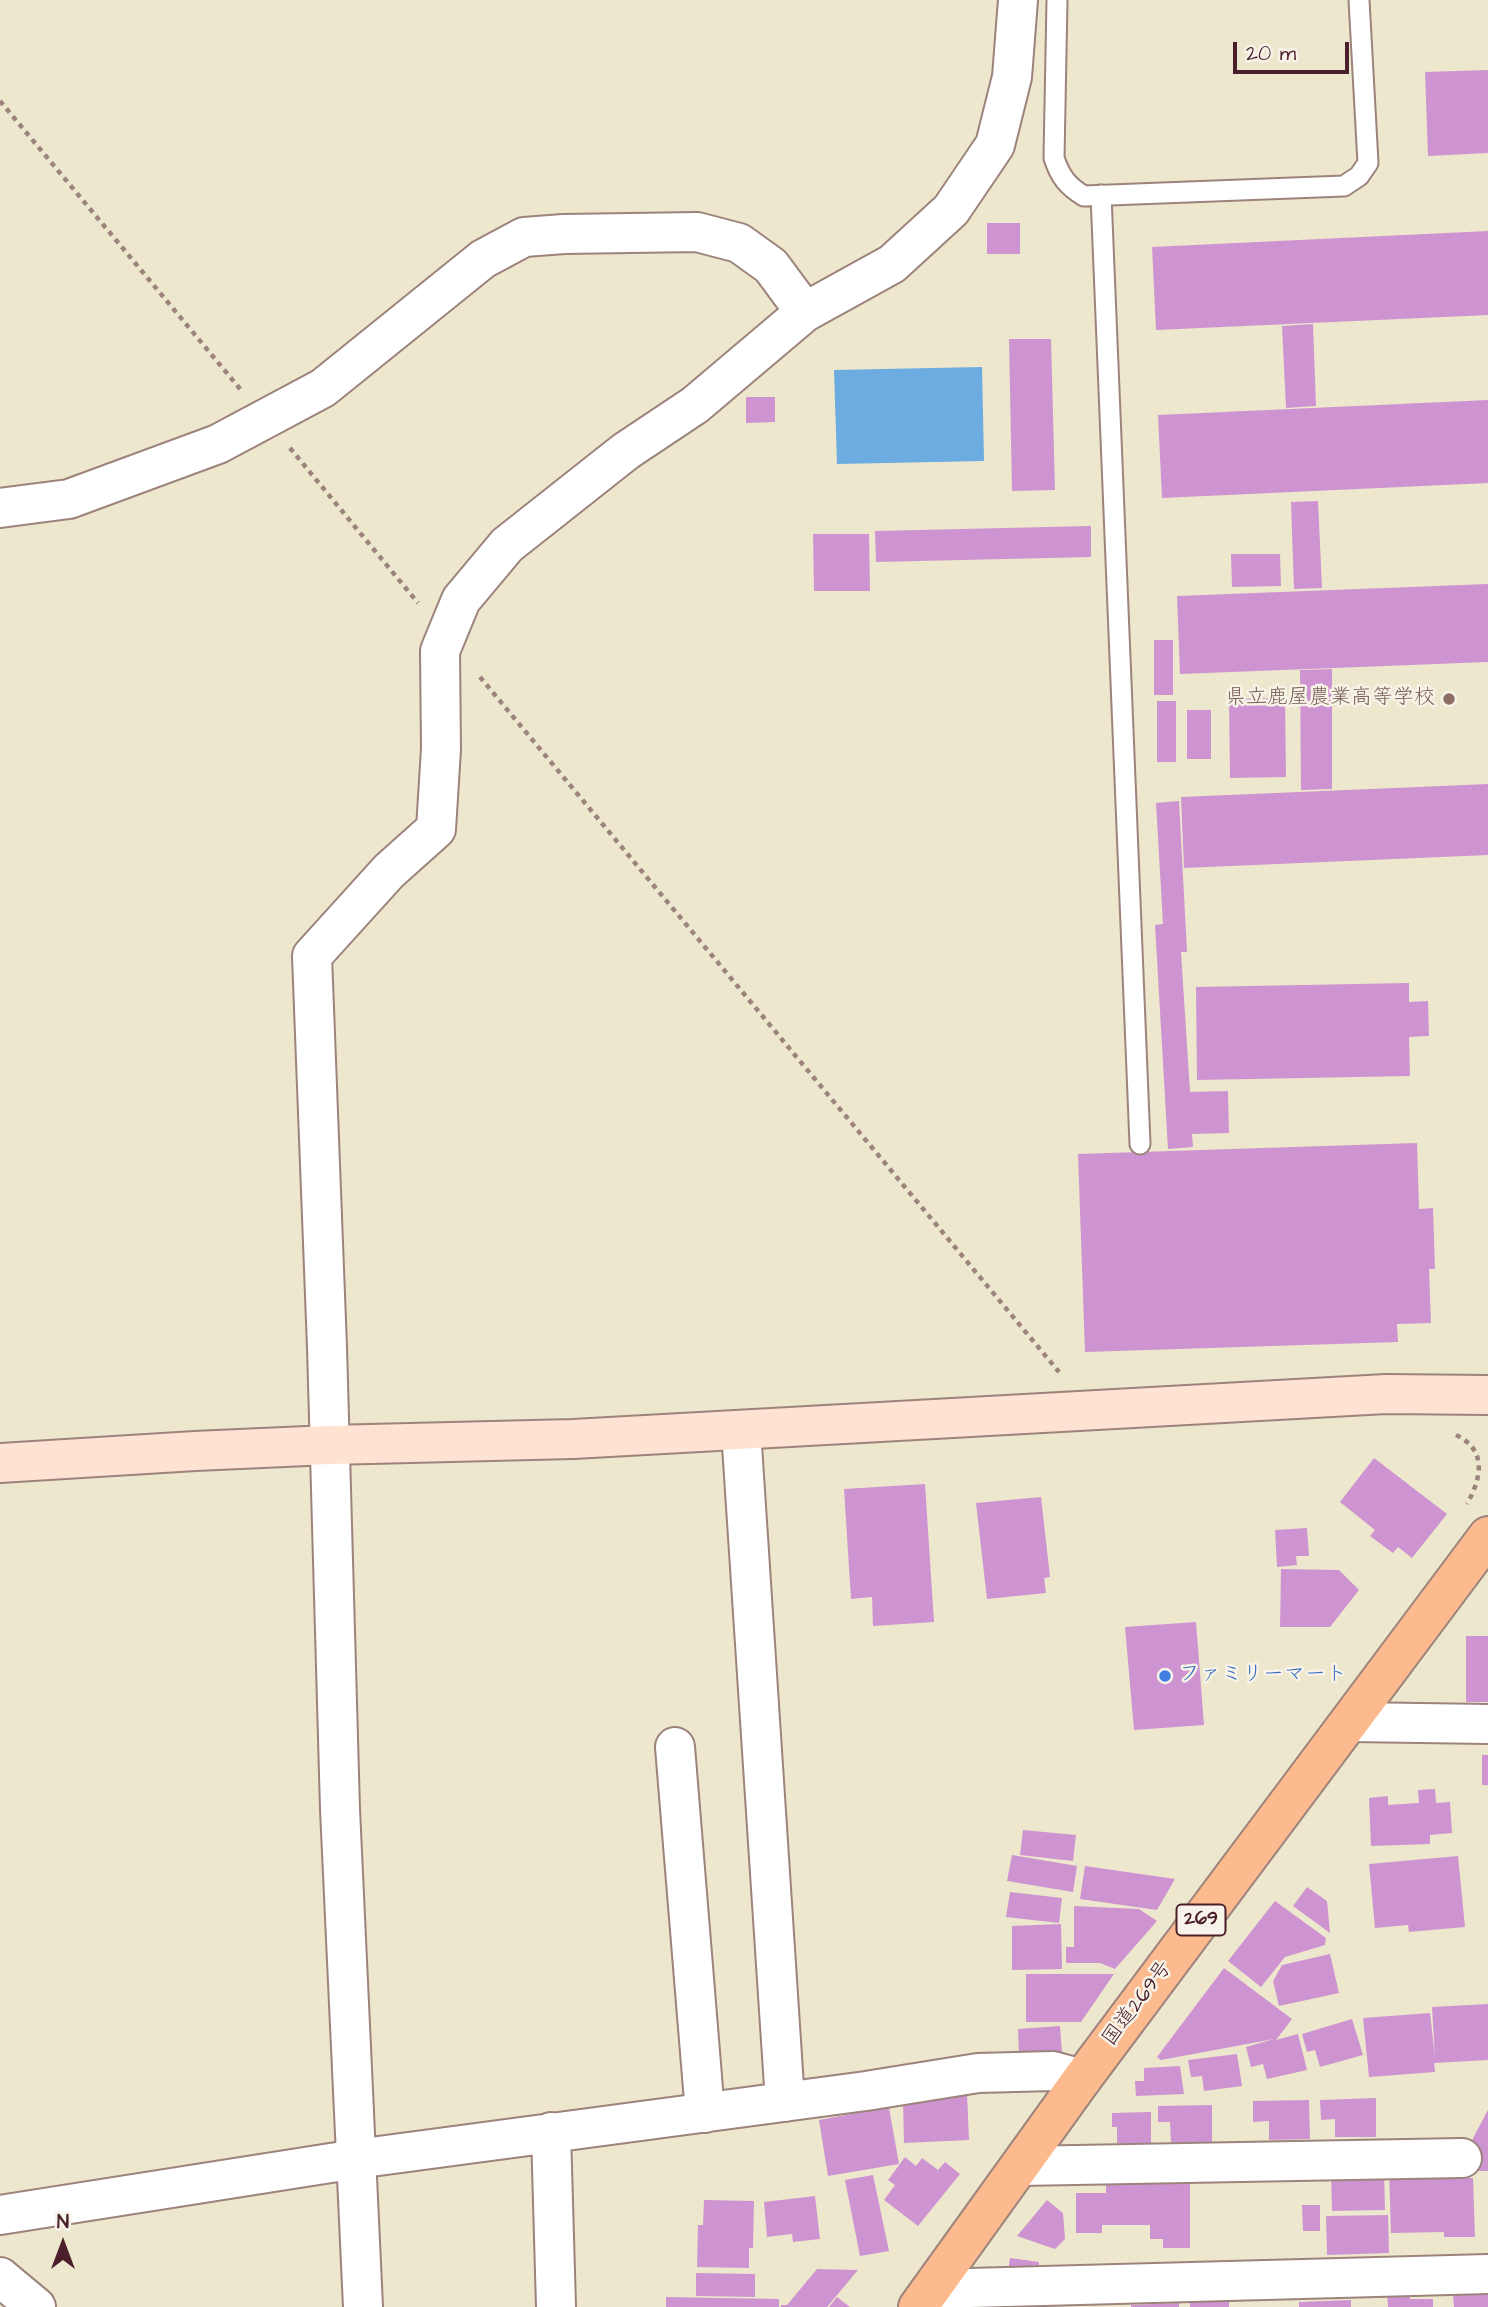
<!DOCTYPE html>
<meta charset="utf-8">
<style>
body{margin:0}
#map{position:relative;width:1488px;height:2307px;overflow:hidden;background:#ede7cd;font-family:"Architects Daughter",sans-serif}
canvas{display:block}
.north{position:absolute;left:28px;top:2209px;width:70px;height:70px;-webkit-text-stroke:5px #f7f3e8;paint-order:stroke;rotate:0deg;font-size:19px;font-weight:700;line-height:28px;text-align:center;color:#4a1f2b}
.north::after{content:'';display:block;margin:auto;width:24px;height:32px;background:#4a1f2b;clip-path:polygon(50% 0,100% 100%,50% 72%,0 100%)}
.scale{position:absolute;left:1233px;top:42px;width:116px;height:32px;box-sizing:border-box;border:4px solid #4a1f2b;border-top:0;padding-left:9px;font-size:21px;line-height:24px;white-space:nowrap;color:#4a1f2b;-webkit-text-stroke:5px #f7f3e8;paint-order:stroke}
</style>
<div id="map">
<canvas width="1488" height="2307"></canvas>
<div class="north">N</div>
<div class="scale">20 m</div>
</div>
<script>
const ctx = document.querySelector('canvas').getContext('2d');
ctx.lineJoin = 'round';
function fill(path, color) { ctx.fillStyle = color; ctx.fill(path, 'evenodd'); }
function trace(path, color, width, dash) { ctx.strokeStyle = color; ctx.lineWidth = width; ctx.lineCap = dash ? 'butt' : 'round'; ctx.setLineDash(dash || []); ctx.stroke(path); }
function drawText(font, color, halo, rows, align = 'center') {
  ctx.font = font + ' "Architects Daughter","Klee One",sans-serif'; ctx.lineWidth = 5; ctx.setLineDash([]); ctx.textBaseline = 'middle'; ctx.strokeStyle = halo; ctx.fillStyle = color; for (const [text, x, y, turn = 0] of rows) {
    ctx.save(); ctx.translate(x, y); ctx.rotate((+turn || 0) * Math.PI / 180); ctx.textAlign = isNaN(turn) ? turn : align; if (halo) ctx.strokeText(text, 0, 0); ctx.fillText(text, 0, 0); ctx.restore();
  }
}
const water = new Path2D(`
 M982,367L984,461L837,464L834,370Z`);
const building = new Path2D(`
 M1488,70V153L1428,156L1425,72Z
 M987,223H1020V254H987Z
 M1488,231V315L1156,330L1152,247Z
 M1313,324L1316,406L1286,408L1282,326Z
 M1009,339H1051L1055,490L1012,491Z
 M746,397H775V422L746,423Z
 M1488,400V483L1162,498L1158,415Z
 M1318,501L1322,588L1294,589L1291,502Z
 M1091,526V557L876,562L875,531Z
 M813,534H869L870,591H814Z
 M1231,554H1280L1281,586L1232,587Z
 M1488,584V662L1180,674L1177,596Z
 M1154,640H1173V695H1154Z
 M1332,669V789L1301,790L1300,670Z
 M1285,698L1286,777L1230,778L1229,699Z
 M1157,701H1176V762H1157Z
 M1187,710H1211V759H1187Z
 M1488,784V855L1184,868L1181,797Z
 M1179,801L1187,952H1181L1190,1092L1228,1091L1229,1133L1192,1134L1193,1147L1168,1149L1155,925L1163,924L1156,803Z
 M1409,983V1002L1428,1001L1429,1036L1409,1037L1410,1076L1197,1080L1196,987Z
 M1417,1143L1419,1209L1433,1208L1435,1269H1429L1431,1323L1397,1324L1398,1342L1085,1352L1078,1154Z
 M1374,1458L1447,1514L1412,1558L1398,1547L1393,1553L1370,1536L1375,1530L1340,1502Z
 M925,1484L934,1622L873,1626L872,1597L851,1599L844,1489Z
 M1041,1497L1050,1577L1044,1578L1046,1593L987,1599L976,1503Z
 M1307,1528L1309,1556H1296L1297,1565L1277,1567L1275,1530Z
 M1281,1569L1339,1570L1359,1590L1330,1627H1280Z
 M1196,1622L1204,1725L1134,1730L1125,1627Z
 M1466,1636H1488V1702H1466Z
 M1482,1755H1488V1785H1482Z
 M1435,1789L1436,1803L1450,1802L1452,1833L1430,1835V1844L1371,1846L1369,1798L1388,1796V1805L1419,1803L1418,1790Z
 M1023,1830L1076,1835L1073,1861L1020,1855Z
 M1012,1855L1077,1866L1073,1892L1007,1881Z
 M1458,1856L1465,1927L1409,1932L1408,1925L1375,1928L1369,1864Z
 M1085,1866L1175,1879L1157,1910L1080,1899Z
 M1307,1887L1327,1901L1330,1933L1293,1906Z
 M1010,1892L1062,1898L1059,1923L1006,1917Z
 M1275,1901L1326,1938L1325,1945L1285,1957L1261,1987L1228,1961Z
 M1074,1906L1139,1909L1157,1921L1115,1969L1100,1963H1066V1947H1074Z
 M1061,1924L1062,1969L1012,1970V1926Z
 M1330,1954L1339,1993L1279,2006L1273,1981L1282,1965Z
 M1224,1968L1292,2019L1276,2040L1298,2034L1307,2070L1267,2079L1263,2064L1251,2067L1246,2047L1274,2039L1161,2060L1157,2057Z
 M1026,1974H1114L1081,2022H1026Z
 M1488,2004V2060L1434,2063L1435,2072L1369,2077L1363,2018L1430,2013L1435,2057L1432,2007Z
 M1352,2019L1363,2055L1320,2067L1315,2050L1307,2052L1302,2034Z
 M1060,2026L1062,2053L1019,2056L1018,2029Z
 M1237,2054L1242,2086L1204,2091L1202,2076L1191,2077L1188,2060Z
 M1180,2066L1184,2094L1136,2096L1135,2081H1144V2068Z
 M967,2093L969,2140L904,2143L903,2100Z
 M1376,2098V2137H1335V2119L1321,2120L1320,2100Z
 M1309,2100L1310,2139L1269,2140V2121L1253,2122V2101Z
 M888,2102L899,2164L828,2176L819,2120L867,2111V2106Z
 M1212,2105V2142L1171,2143L1170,2122H1158V2106Z
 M1488,2110V2171H1473V2138Z
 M1151,2112V2143H1117V2127H1112V2113Z
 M905,2157L916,2166L922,2158L938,2170L945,2162L960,2174L918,2226L884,2200L895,2185L888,2180Z
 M1384,2169L1385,2210L1332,2211L1331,2170Z
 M1389,2169H1431L1432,2178H1473L1475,2237H1444V2232L1391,2233Z
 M873,2175L889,2251L860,2256L845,2180Z
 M1106,2177H1190V2248H1163V2239H1150V2225H1102V2233H1076V2193H1106Z
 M815,2196L820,2239L793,2242L792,2234L767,2237L764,2202Z
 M704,2200L754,2201L753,2248H749V2268L697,2267L698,2225H703Z
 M1047,2200L1063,2213L1065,2239L1055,2249L1017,2236Z
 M1302,2205H1320V2231H1303Z
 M1388,2215L1389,2253L1327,2255L1326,2216Z
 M1010,2258L1039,2262L1038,2276L1008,2272Z
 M817,2269L858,2270L827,2307H781V2305H787Z
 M696,2273L755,2274V2297L696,2296Z
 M1410,2291V2299H1433V2307H1388L1387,2292Z
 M1488,2292V2307H1454L1453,2294Z
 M666,2297L779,2299V2307H666Z
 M837,2297L850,2307H829Z
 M1229,2297V2307H1190V2299Z
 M1351,2300V2307H1299V2302Z
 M1179,2303V2307H1131V2305Z`);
const path = new Path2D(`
 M0,101L241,390
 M290,448L418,603
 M480,677L1059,1372
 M1456,1435C1487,1450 1482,1477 1467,1504`);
const lane = new Path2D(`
 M1057,0L1054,158C1060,176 1067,186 1084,196L1344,186L1359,176L1368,163L1359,0
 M1101,195L1140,1144`);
const street = new Path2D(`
 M0,508L69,499L218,444L323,388L483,259L524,237L564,234L697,232L739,243L771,266L805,312
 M741,1430L785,2102
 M1351,1722L1488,1724
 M675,1747L705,2113
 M551,2132L556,2307
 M1020,2166L1462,2158
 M0,2215L356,2159L866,2091L978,2073L1053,2071L1082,2079
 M0,2277L36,2307
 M932,2289L1488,2274
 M363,2307L340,1809L327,1347L312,956L389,871L436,829L441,749L440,651L461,600L507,545L626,451L695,405L805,312L892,264L951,210L995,145L1012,77L1018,0`);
const secondary = new Path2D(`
 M0,1463L195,1451L329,1445L573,1439L1386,1394L1488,1395`);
const highway = new Path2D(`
 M918,2307L1082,2079L1488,1536`);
const markers = [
 [1449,699,7,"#8d6e63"],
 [1165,1676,7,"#3f7fe0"]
];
const shields = [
 [1201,1920,49]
];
const shieldNames = [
 ["269",1201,1920]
];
const educationNames = [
 ["県立鹿屋農業高等学校",1435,699]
];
const shopNames = [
 ["ファミリーマート",1179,1676]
];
const streetNames = [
 ["国道269号",1138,2004,-53]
];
fill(water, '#6cace0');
fill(building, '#ce94d1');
trace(lane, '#9c837c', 23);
trace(street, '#9c837c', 42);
trace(secondary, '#9c837c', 42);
trace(highway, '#9c837c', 42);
trace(path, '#9c837c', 4.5, [5, 5]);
trace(lane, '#fff', 19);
trace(street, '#fff', 38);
trace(secondary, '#fee3d2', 38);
trace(highway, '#fcba8e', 38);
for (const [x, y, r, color] of markers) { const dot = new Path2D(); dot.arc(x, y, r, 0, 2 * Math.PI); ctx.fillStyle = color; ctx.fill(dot); trace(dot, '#f7f3e8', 2.5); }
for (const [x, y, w] of shields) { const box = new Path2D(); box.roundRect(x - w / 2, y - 15.5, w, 31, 5); ctx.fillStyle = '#f7f3e8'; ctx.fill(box); trace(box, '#4a1f2b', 2); }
drawText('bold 19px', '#4a1f2b', null, shieldNames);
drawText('21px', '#785e54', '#f7f3e8', educationNames, 'right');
drawText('21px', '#366cbe', '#f7f3e8', shopNames, 'left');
drawText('21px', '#4a1f2b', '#f7f3e8', streetNames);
</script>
